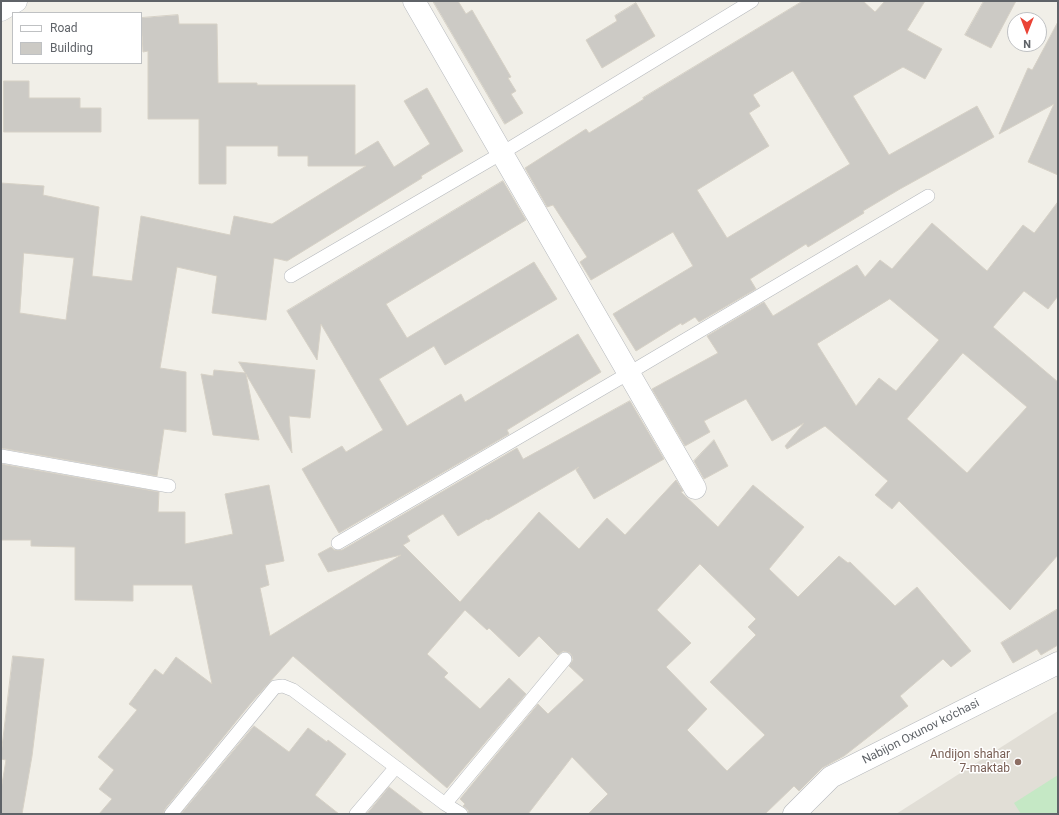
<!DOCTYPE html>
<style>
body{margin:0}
#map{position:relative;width:1059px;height:815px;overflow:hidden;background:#f1efe8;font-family:Roboto,sans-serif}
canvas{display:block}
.frame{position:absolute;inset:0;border:2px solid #5f6368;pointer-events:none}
.legend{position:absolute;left:12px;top:12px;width:130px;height:52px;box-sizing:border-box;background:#fff;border:1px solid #bfc1c3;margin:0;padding:5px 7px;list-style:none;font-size:12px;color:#5f6368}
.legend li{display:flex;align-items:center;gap:8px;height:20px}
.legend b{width:20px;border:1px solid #bfc1c3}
.north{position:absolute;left:1007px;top:12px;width:40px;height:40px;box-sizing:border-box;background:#fff;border:1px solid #bfc1c3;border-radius:50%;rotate:180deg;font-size:11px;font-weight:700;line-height:16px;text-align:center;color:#5f6368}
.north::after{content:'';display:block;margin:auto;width:14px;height:18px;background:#ea4335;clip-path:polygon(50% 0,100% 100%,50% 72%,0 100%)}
</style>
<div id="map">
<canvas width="1059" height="815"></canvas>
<div class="frame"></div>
<ul class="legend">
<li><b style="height:5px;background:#fff"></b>Road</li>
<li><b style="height:11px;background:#cccac5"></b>Building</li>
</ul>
<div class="north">N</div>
</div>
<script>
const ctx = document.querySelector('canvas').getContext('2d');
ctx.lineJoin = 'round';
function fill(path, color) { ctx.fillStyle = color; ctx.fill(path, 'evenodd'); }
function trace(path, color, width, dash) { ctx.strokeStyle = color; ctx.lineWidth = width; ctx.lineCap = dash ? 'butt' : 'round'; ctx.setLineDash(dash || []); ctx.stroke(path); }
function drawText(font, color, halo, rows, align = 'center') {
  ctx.font = font + ' Roboto,sans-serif'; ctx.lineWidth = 3; ctx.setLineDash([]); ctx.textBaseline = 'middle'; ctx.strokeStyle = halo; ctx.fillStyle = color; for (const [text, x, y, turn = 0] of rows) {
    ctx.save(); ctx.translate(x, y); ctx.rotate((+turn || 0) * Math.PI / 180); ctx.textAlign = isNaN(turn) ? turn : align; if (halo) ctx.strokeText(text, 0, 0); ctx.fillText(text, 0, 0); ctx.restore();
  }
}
const education = new Path2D(`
 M1058,711V814H896Z`);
const green = new Path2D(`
 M1058,775V814H1021L1014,803Z`);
const building = new Path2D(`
 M433,1H458L466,14L472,10L511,77L508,78L516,91L511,94L523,113L505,124Z
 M803,1H863L875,12L885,1H925L907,30L942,49L925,79L903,67L853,96L889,155L977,106L994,137L900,189L863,211L864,213L808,247L806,244L750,279L756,289L699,322L695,317L682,325L681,323L636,351L613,314L693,266L673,232L591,280L580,262L587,257L553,205L547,207L525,168L586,129L589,133L644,99L643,98ZM793,71L850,164L727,238L697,190L769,146L749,113L760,106L753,95Z
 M984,1H1016L991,48L965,35Z
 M636,3L655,36L602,68L586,40L617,21L615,16Z
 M178,15L179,24H217L218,83H257V85H355V155L378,141L394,167L430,144L404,101L427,88L463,151L421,176L422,178L287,261L274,258L266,320L212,313L217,276L177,267L160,368L186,372V432L164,429L157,476L1,448V183L44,186L43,195L99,207L92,276L132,281L141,216L230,235L234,216L272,224L366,166H308V156H278V146H226V184H199V119H148V51L143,52L141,18ZM24,253L74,258L66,320L20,313Z
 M1058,22V175L1028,162L1054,104L999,134L1028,68L1032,70Z
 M4,81H29V98H80V108H101V132H4Z
 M503,181L526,220L386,304L407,338L534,262L557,299L445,365L434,346L379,379L407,426L461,394L465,402L578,334L601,372L507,430L509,434L339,533L302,469L342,446L346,452L383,430L321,324L317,360L287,311Z
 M1058,202V296L1048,309L1024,291L993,327L1058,382V555L1010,610L899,501L892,509L875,495L888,481L825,426L787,449L785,446L804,423L772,441L746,399L704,421L710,432L685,446L652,389L718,353L707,336L764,302L773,316L857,265L865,277L880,260L892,269L932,223L987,271L1023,225L1034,233ZM890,299L939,340L896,391L879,378L856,406L817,344ZM963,353L1027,407L967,473L907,419Z
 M239,362L315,370L310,418L289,416L292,453L246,374L259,440L213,435L201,374L213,376L214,370L245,373Z
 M630,401L664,459L594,499L576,470L579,467L488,520L487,519L458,536L443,514L407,536L410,541L403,545L460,602L539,512L579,549L607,518L625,535L676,480L683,491L681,492L718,527L753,485L804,527L769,569L798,597L839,556L848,563L850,562L895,606L917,587L971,651L951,667L943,659L900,696L908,706L844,756L822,768L799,791L794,786L765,814H588L608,794L572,757L528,814H469L468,810L463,806L465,804L460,799L538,704L548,714L584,680L569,666L573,660L572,656L570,653L563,651L558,655L539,636L519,657L489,628L487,630L465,610L427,654L448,673L444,677L480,709L509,678L526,694L447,788L293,656L251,703L165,809L163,814H99L112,799L99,789L114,770L98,757L137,710L129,704L155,669L163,675L176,657L212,684L192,585H133V601L75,600V547L31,546V540H1V464L159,492L158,512H185V544L233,534L225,494L269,485L284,561L265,565L269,585L260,588L270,636L401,555L328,572L318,554L331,547L334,550H342L517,448L523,459ZM700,564L756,619L748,627L756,635L710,682L765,735L727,771L687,730L707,709L666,667L691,643L657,610Z
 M714,440L728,466L704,479L694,461Z
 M1058,609V645L1041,655L1037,649L1013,663L1001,643Z
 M13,656L44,659L32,756L22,814H1V790L6,760L1,759V756Z
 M254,726L289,752L308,728L327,742L328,740L346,754L315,795L339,814H181Z
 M389,787L424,814H367Z`);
const service = new Path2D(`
 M291,276L502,153L752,1
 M1,456L169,486
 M338,543L629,373L928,196
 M445,804L565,659
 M171,814L275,687L283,686L293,690L445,804L461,814
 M356,814L396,767`);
const minor = new Path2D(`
 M414,1L695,488
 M794,814L831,777L1058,663`);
const secondary = new Path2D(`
 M1,10L16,1`);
const markers = [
 [1018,762,4,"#8d6e63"]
];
const streetNames = [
 ["Nabijon Oxunov ko'chasi",921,732,-27]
];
const educationNames = [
 ["Andijon shahar",1010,755],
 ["7-maktab",1010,769]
];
fill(education, '#e1ded6');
fill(green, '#c5e8c5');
fill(building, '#cccac5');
trace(building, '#d6d1c6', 1);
trace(service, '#b5b8bc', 14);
trace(minor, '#b5b8bc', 23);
trace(secondary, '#b6babf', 23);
trace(service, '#fff', 13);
trace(minor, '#fff', 22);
trace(secondary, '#fff', 22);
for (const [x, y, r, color] of markers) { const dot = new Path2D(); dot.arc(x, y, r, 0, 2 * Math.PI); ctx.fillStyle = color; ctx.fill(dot); trace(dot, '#fff', 1.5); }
drawText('12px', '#5f6368', '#fff', streetNames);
drawText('12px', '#785e54', '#fff', educationNames, 'right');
</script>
